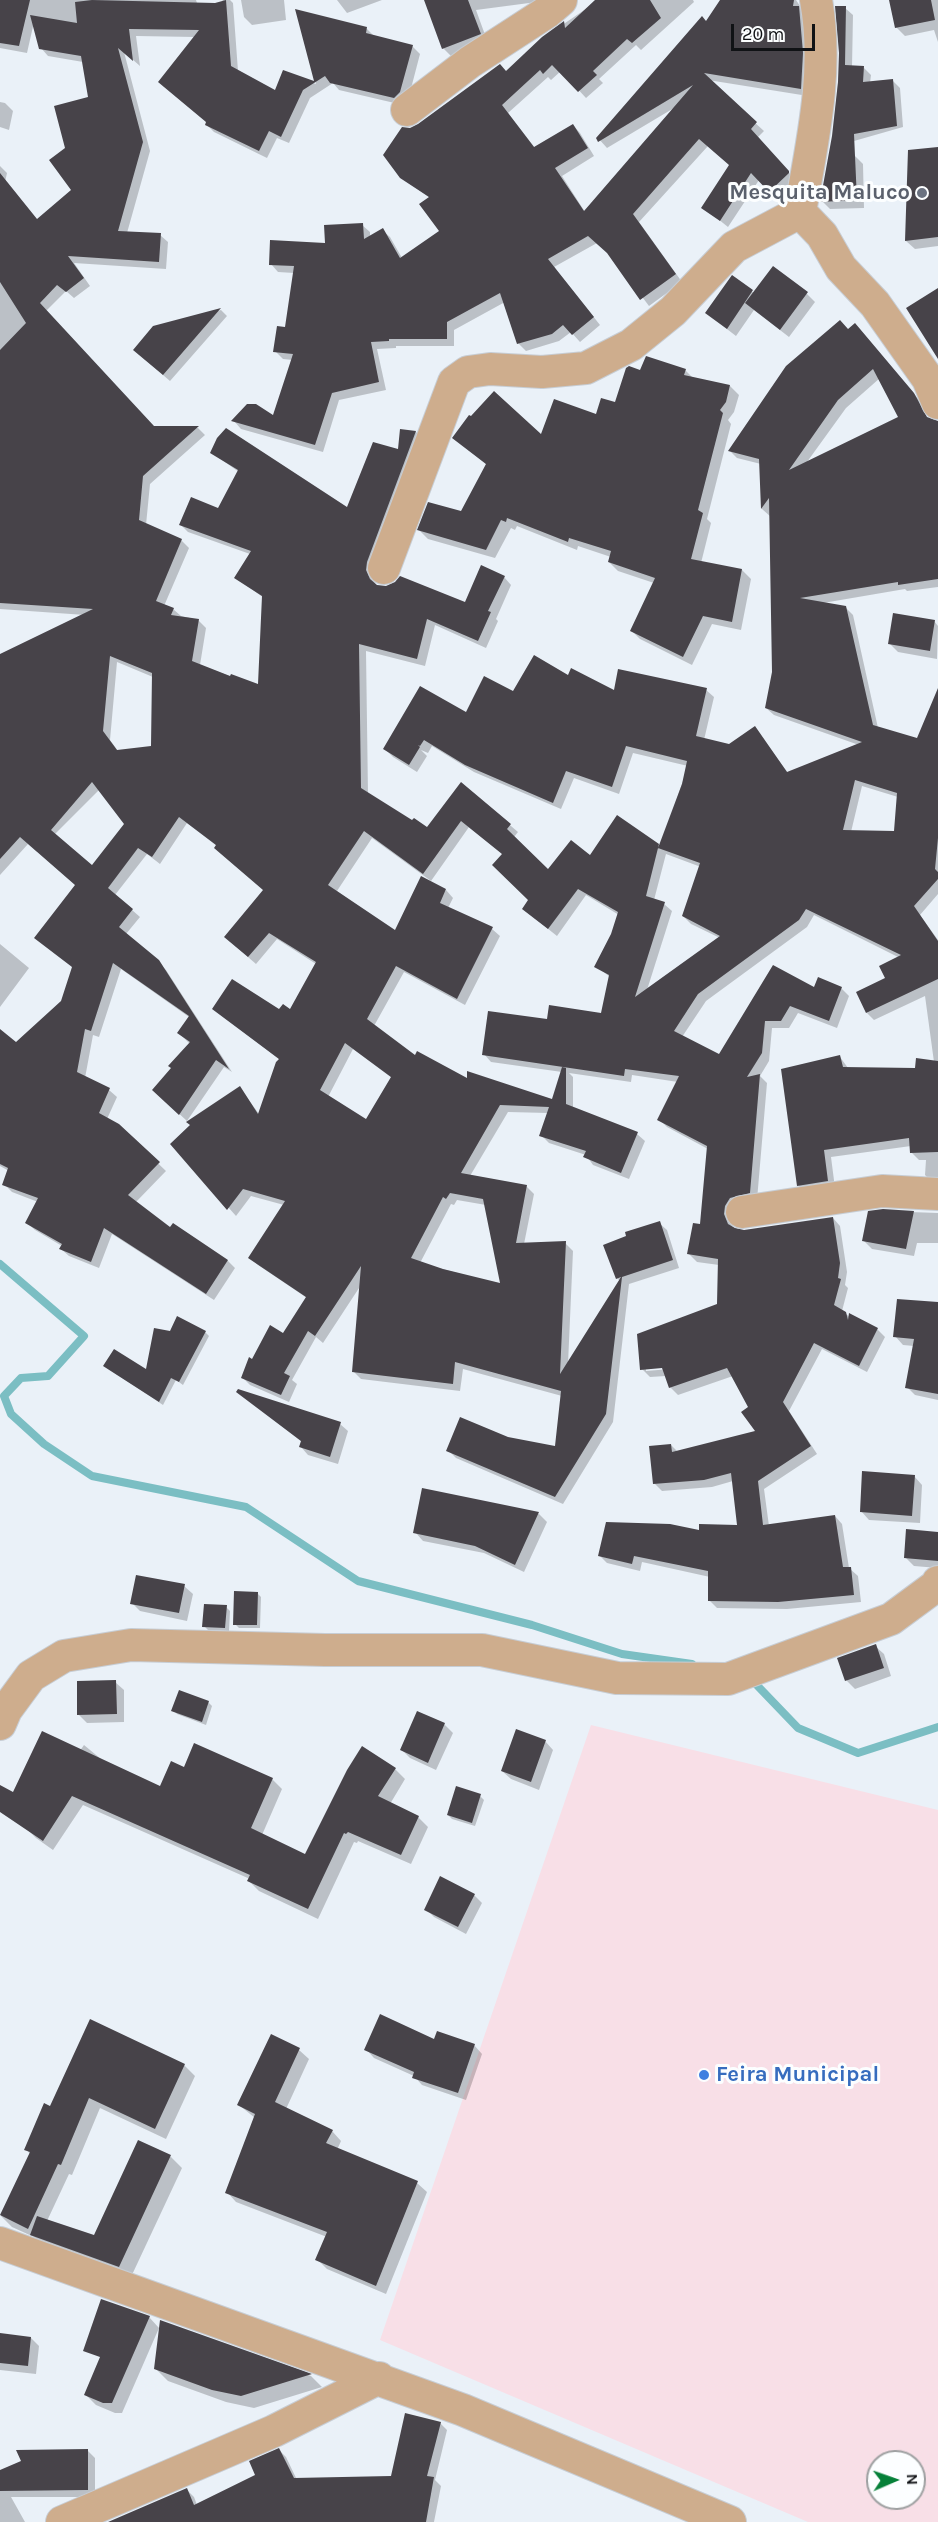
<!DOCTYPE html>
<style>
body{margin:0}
#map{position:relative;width:938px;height:2522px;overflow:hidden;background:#eaf1f8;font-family:Karla,sans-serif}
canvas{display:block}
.north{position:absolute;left:866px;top:2450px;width:60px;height:60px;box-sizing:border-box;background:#fcfeff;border:2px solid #9ea0a1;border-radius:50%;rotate:88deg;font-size:16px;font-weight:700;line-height:24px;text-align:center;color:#101215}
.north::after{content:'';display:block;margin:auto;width:21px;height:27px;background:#068039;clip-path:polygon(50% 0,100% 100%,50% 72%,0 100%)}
.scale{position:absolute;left:731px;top:24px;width:84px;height:27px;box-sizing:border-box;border:3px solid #101215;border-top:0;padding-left:8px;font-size:18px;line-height:21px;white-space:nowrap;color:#101215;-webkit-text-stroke:4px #fcfeff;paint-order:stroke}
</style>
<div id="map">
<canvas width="938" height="2522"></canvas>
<div class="north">N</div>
<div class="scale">20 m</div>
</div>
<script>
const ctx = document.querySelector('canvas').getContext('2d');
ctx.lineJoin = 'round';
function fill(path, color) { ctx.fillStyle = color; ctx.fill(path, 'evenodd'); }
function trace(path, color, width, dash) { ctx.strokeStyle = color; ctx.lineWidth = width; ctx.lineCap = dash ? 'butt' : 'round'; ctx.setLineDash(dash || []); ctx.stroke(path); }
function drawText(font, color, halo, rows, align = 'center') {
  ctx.font = font + ' Karla,sans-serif'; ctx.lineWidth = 6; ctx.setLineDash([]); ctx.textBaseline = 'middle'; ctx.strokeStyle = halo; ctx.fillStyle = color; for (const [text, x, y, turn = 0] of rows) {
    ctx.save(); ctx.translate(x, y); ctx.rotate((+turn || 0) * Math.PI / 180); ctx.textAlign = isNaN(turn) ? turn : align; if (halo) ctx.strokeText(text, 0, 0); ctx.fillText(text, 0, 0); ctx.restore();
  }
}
const commercial = new Path2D(`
 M591,1725L938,1810V2522H808L380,2340ZM878,2462H914V2498H878Z`);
const shadow = new Path2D(`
 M0,0H196L197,3L220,4L223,0H230L233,3L238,71L276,92L284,72L316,84L297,11L367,29L374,36L412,46L420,54L408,100L403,105L339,90L333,83L310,98L289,143L277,138L267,158L214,132L207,125L195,37L136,36L140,66L124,52L150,151L127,233L160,235L168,242L166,269L74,263L90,286L74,298L66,291L46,311L154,428H198L205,435L150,484L146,525L181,540L189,548L164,606L173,609L181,616L198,620L206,628L200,665L259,687L264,598L236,578L250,554L188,532L181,525L218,510L239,472L212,453L348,509L399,451L401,431L416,432L423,440L374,570L373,579L376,585L466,603L504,577L511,585L496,619L498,621L486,648L435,625L425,666L366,651L368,794L412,822L427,829L462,784L518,832L514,837L548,871L590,857L658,845L660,848L688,766L633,753L619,794L574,778L561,809L474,772L432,746L428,753L421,750L427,756L417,772L393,757L385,749L514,693L568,677L615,692L706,690L714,697L704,740L729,746L755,728L788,773L859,745L774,715L766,708L773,672L771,517L762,509L761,464L737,458L730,451L855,325L921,402L923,407L904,417L880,378L846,408L807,462L938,434V587L907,591L905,589L823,603L845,607L853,615L878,728L918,740L938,690V894L920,915L938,940V1183L932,1182L925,1175L926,1160H919L911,1152V1146L831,1157L835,1188L806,1193L798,1185L840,1057L848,1068L916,1069L934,1062L925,996L874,1020L867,1013L900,958L814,915L807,927L706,1001L682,1037L720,1056L773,967L815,989L841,988L849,996L837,1028L798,1013L789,1028H772L769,1061L760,1076L767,1083L757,1200L731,1223L734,1230L744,1231L833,1218L840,1226L847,1272L845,1285L848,1288L842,1311L850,1317L877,1329L885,1337L867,1372L822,1349L789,1411L817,1454L764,1489L769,1526L835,1516L842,1524L849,1568L858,1576L861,1602L787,1609L717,1608L709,1600L710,1577L642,1562L640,1571L607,1563L600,1556L700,1532L739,1527L733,1481L712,1487L662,1491L654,1483L671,1445L678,1452L758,1432L750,1407L733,1376L678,1395L670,1387L666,1376L650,1377L642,1369L718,1305L719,1265L697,1262L689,1254L701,1226L708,1149L667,1127L659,1119L678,1082L632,1075L631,1082L569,1073L573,1077V1109L637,1134L645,1141L629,1179L593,1165L586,1155L549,1143L541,1135L548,1113L508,1112L470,1176L526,1186L534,1194L524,1244L565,1243L573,1251L568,1364L620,1281L617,1278L659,1223L667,1230L679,1268L629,1284L613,1422L563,1504L456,1458L448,1450L507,1438L556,1447L562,1396L463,1369L460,1391L361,1379L353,1371L361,1285L323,1343L316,1337L292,1380L297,1384L289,1402L250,1385L242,1377L252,1361L283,1335L307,1298L258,1265L250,1258L284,1205L251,1196L236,1216L172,1144L240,1088L259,1114L280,1060L214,1009L290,1011L316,964L277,939L256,964L233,944L265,891L217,846L187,823L160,864L147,854L115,895L140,917L126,934L166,970L232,1072L224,1067L187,1121L162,1098L190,1044L179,1033L189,1017L121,969L99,1037L93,1035L85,1078L109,1090L117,1097L107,1119L118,1125L166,1171L135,1203L171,1229L173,1225L228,1261L235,1268L214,1300L112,1234L99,1268L69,1256L61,1249L62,1246L35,1230L27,1223L38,1202L12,1192L4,1184L9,1171L0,1166V1031L16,1044L62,1002L73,968L92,867L126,824L100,789L37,852L28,844L0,875V655L85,615L0,609V166L7,173L2,196L38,220L74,190L67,149L90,98L83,62L48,56L41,48L34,22L27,53L0,48ZM117,662L153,677L152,748L118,751L110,740ZM862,786L898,797L895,832H851ZM469,827L504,855L530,900L523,909L557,936L586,895L619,915L612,934L596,966L610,977L602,1014L548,1021L484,1054L491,1062L562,1072L552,1101L468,1080L416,1057L374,1026L404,972L465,1005L500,936L492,929L448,908L453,898L446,890L395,932L337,891L372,838L431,881ZM666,854L701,867L683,916L691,924L720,938L647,990L672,911L664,904L654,900ZM353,1049L392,1078L367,1121L328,1097ZM457,1200L486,1205L502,1285L420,1263L451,1204L454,1205ZM670,1366V1369L646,1371V1368Z
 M241,0H284L286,20L252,25L244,17Z
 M337,0H382L347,13Z
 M426,0H552L476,10L488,43L452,57L443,48Z
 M599,0H693L694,2L641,50L636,45L599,79L603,83L586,98L561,71L551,80L548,77L508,113L535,148L573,125L580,133L594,156L562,176L585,212L674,108L607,148L598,138L706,29L721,0H796L806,15L808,96L708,80L764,131L758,137L796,181L777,198L759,180L728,227L703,207L731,165L708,146L639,222L682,282L649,306L610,254L597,243L554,267L600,325L580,342L571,332L559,341L526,351L519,344L505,302L454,330V346H396V348L377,349L386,390L339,400L323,452L241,429L234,421L274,417L293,360L283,359L275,351L287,328L294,273L278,272L271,264L327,244L362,225L370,232V237L382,230L390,237L402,258L441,231L430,198L401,177L410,129L506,73L543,38Z
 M891,0H938V42L934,30L905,36L896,27Z
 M845,8L853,15L852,67L864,68L871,75L870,83L893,81L900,88L903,127L840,145L833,138Z
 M0,102L5,103L13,111L9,130L0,127Z
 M938,148V246L915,249L906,241Z
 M855,156L863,164L864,208L830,209L822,201Z
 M732,278L754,293L807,294L815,302L789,337L754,310L736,336L706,313Z
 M221,310L227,316L170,381L142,357L154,328Z
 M685,370L693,378L730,386L739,395L734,412L728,420L731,424L707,519L711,523L701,563L742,570L751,579L741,630L712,624L692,665L640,639L631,630L654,583L618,571L609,562L611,557L578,546L577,550L517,526L515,530L511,528L495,558L428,539L419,530L462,513L487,465L454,438L542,437L597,416L616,404L640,371Z
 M934,621L938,626L937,659L898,652L890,644Z
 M0,944L29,968L0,1007Z
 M883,1211L938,1213V1243H917L914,1256L872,1249L864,1241Z
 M938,1304V1400L915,1395L907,1387L914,1346L903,1345L895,1336Z
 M205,1332L209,1336L183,1385L176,1380L163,1405L109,1369L147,1371L170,1333Z
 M238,1392L340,1424L348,1431L338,1464L308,1455L301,1447L302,1442Z
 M914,1476L922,1485L920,1523L869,1520L861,1511Z
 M423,1490L539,1514L547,1522L524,1572L484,1553L423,1541L415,1532Z
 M938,1533V1568L914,1566L905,1557Z
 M184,1586L193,1594L187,1621L140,1611L132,1603Z
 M257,1593L261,1597L260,1628H239L235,1624Z
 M226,1607L230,1611L229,1631L208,1630L204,1626Z
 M875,1646L884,1654L891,1676L855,1689L847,1681L839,1659Z
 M115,1682L124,1690V1722L87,1723L79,1715Z
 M208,1702L212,1706L206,1725L177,1714L173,1710Z
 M444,1724L453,1733L436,1770L410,1758L402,1750Z
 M545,1741L553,1750L539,1790L511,1779L502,1771Z
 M84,1745L107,1764L161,1788L184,1769L272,1779L282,1789L262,1835L306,1856L395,1769L405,1779L390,1804L418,1817L428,1827L411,1864L358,1841L357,1843L354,1842L318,1919L259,1891L249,1881L250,1879L83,1805L53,1850L36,1838L26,1828Z
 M480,1796L484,1800L475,1826L452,1819L448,1815Z
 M474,1895L482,1903L466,1934L434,1917L426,1909Z
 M435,2042L474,2045L482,2054L466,2100L422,2085L414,2076L374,2058L366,2049Z
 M299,2050L309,2059L286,2109L332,2131L341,2141L337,2150L417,2183L427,2192L386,2294L327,2269L317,2259L327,2237L236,2202L227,2192L255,2118L239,2105Z
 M184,2065L195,2076L166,2139L100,2108L72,2175L69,2174L47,2221L94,2237L139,2142L171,2157L182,2168L131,2277L43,2246L34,2237L12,2227L1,2216L30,2154L26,2149L50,2108Z
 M149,2317L159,2328L122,2413H115L96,2405L86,2395L104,2350Z
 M161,2322L311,2376L322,2387L254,2408L226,2402L168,2381L156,2369Z
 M0,2334L31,2338L39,2346L36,2374L0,2370Z
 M440,2423L447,2430L435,2480L441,2486L434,2522H111L187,2490L194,2497L197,2505L257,2475L279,2450L286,2457L297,2480L392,2477Z
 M88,2451L95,2458V2497H11L25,2522H0V2472Z`);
const stream = new Path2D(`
 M0,1264L84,1336L48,1376L21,1378L4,1396L11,1414L44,1444L92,1476L246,1507L358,1581L532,1625L622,1654L692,1664
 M750,1678L798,1728L858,1753L938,1727`);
const building = new Path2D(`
 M0,0H30L19,46L0,43Z
 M92,0L215,3L226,0L231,66L275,90L283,70L314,81L295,9L367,27L366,33L413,45L400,92L394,98L330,83L325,76L303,90L281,137L269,131L259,151L205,125L206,122L158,82L199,30L129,29L133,61L118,48L143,142L118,231L161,233L159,262L68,256L84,278L66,292L57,285L40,303L154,426H199L143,476L139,520L182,539L156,601L174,608L171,615L199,619L192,661L230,676L231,674L258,684L262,596L234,578L251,551L179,525L191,497L218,508L238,470L210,453L217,438L226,428L347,507L373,442L398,449L400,429L416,431L367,562L366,570L370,579L377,585L386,586L395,582L400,576L465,602L481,565L505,576L488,611L491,612L478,641L427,619L417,659L359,644L361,788L412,820L414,818L427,827L461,782L511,824L507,829L548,869L571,840L590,855L617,815L659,844L646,896L665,902L635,997L720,936L682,916L700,863L658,848L682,784L687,761L626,746L612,787L566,771L553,803L465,765L424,740L420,746L418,745L420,747L409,765L383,749L420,686L466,712L484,676L513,691L534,655L568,675L571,668L614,690L618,669L707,688L696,736L729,744L755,726L787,772L862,742L765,708L772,672L769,498L761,509L759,459L728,451L786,366L840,320L848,329L855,323L914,393L927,417L938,421V579L898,585V582L800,598L846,606L873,725L917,738L938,688V838L935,869L938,872V879L914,906L938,941V979L866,1013L856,992L885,978L879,966L901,955L806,909L799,920L698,994L674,1031L719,1054L773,965L814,987L818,977L842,987L829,1021L790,1006L781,1021H765L762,1053L747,1077L760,1074L750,1193L730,1198L725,1206L724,1214L728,1224L735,1228L744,1230L833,1217L840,1263L838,1278L841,1279L834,1305L846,1312L848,1320L849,1313L878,1328L859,1366L814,1343L783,1402L811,1446L758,1481L763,1525L835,1515L843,1567H851L854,1595L778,1602L708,1601V1571L634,1556L632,1564L598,1556L606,1522L670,1524L699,1530V1524L737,1525L731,1473L704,1480L653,1484L649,1446L671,1444L672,1452L755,1431L741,1412L748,1407L727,1368L669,1388L662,1368L640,1370L637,1334L717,1304L718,1259L687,1254L693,1223L700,1224L707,1146L657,1120L679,1076L625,1069L624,1076L482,1055L488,1011L547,1019L549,1005L601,1013L609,975L594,967L611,934L618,912L578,889L548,929L522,909L528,900L492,865L502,854L461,821L423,874L364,831L328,885L395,930L421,876L446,889L440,903L493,927L457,999L396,966L367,1019L415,1055L417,1051L467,1078V1071L552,1099L562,1067L566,1068V1104L638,1132L621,1173L583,1157L586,1151L539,1136L549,1107L500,1105L461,1173L527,1185L516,1243L566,1241L560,1374L621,1277L616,1279L603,1245L626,1236L625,1232L660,1221L673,1260L622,1277L606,1414L555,1497L446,1451L460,1417L508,1437L555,1446L561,1391L455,1362L453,1384L352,1372L361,1266L315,1336L308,1331L284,1373L290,1376L281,1395L241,1378L249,1357L252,1359L270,1325L283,1333L306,1297L248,1258L285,1201L243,1189L227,1210L170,1144L190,1125L186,1122L240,1086L258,1114L276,1062L279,1059L212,1009L232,979L279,1009L283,1004L290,1009L316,962L269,933L248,957L224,937L263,890L214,848L216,845L179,817L152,857L138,848L108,888L133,909L119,927L159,960L229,1069L216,1060L179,1115L152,1090L171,1068L168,1066L190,1042L177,1033L189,1016L113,963L91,1031L85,1029L77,1072L110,1088L99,1113L119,1124L160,1162L128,1195L170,1227L173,1223L228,1260L206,1294L104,1228L91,1262L59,1249L62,1244L25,1223L38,1198L2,1185L8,1168L0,1164V1029L16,1042L61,1001L72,967L34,938L75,885L20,837L0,859V654L93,609L0,603V350L26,323L0,282V173L37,219L71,190L49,160L65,148L54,106L88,97L81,56L39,49L30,15L77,23L75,2ZM873,369L898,417L789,470L838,400ZM110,656L152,673L151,746L117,750L103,731ZM855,780L897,793L894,831L843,830ZM92,782L124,824L92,865L51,830ZM345,1043L391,1077L366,1119L320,1090ZM450,1193L483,1199L500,1283L443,1269L411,1258L443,1197L446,1199Z
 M424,0H468L481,34L442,49Z
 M595,0H650L661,18L632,43L627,39L593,71L597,75L578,92L552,65L543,74L540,70L502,105L534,147L573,124L588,148L555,168L584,211L693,85L598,142L596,138L702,16L706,21L720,0H794L793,6H799L803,53L801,89L704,73L757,122L751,129L789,171V173L769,192L751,173L720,221L701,208L729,165L699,139L633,214L676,274L640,300L607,253L588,236L548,259L594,317L572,335L563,325L552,334L517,344L500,293L447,322V339H389V341L371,342L379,382L332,393L315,445L231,421L247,404H256L273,415L293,354L273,352L277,326L285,327L294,266L269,265L270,240L325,243L324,225L363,223L364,239L383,228L400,258L439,231L419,204L429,197L400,178L383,155L402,127L410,128L418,124L500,64L506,71L542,37L564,21L565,28Z
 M889,0H931L935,20L895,28Z
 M835,6H846L845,65L864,66L863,82L893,79L897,126L854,134L857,200L820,202L832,136L838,82L839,53Z
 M938,147V237L905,241L908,150Z
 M773,266L808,292L780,330L745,303Z
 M732,275L753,290L727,329L705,313Z
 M938,288V359L906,308Z
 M221,308L163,375L133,350L153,326Z
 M646,356L686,369L684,375L730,385L726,402L720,410L723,413L698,510L703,513L691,559L742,569L732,622L703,616L683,657L630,631L655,578L608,562L611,551L569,538L568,542L507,518L506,522L501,520L486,550L417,530L428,502L461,511L486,464L452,438L469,415L471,416L494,391L541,434L554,399L596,414L601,398L615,402L626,368L629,366L640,370Z
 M893,613L935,620L930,651L888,644Z
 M840,1055L843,1067L915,1068L916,1058L938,1061V1152L910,1153L909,1138L824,1150L828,1181L797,1186L781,1069Z
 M883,1209L914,1211L906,1249L862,1241L868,1211Z
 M897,1299L938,1302V1394L905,1388L914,1339L893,1337Z
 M177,1316L206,1331L179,1382L171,1378L159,1402L103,1366L114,1349L146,1369L154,1328L170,1331Z
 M238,1389L341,1422L330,1457L299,1447L301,1441L236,1392Z
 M862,1471L915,1475L912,1516L860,1512Z
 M422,1488L539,1512L515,1565L475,1546L413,1533Z
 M906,1529L938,1532V1561L904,1558Z
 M136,1575L185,1584L179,1613L130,1604Z
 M234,1591L258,1592L257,1625H233Z
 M204,1604L227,1605L225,1628L202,1627Z
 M876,1644L884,1668L845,1681L837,1658Z
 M116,1680L117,1714L77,1715V1681Z
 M179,1690L209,1701L202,1722L171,1711Z
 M417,1711L445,1723L428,1763L400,1750Z
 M516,1729L546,1740L531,1782L501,1771Z
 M42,1731L160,1786L171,1761L184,1767L194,1743L273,1778L251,1828L305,1854L347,1770L362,1746L396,1768L378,1796L419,1816L401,1855L348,1832L346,1834L344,1833L308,1909L247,1881L250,1875L72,1796L43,1841L0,1812V1785L13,1792Z
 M456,1786L481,1794L472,1823L447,1815Z
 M440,1876L475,1894L458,1927L424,1910Z
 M380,2014L434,2039L437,2031L475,2044L458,2093L412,2078L414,2072L364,2050Z
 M90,2019L185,2064L155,2129L89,2098L61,2165L58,2164L28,2229L0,2215L30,2152L24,2150L44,2103L50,2106Z
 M271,2034L300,2048L275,2102L333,2130L326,2143L418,2181L376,2286L315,2260L327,2232L225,2193L255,2114L237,2105Z
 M138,2140L171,2155L119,2267L30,2235L37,2216L94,2235Z
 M101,2299L150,2316L112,2403H103L84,2395L100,2357L83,2351Z
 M160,2320L312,2374L241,2396L212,2390L154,2369Z
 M0,2333L31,2337L28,2366L0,2363Z
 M405,2413L441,2422L427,2476L434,2477L426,2522H108L187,2488L194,2505L255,2475L249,2461L279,2448L294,2478L391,2476Z
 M88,2449V2490L0,2491V2470L21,2461L16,2450Z`);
const minor = new Path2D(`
 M816,0C829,71 812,143 800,212L822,235L841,268L875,304L928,379L938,403
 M407,110L470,62L547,12L561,0
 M384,568L454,382L468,372L490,369L542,372L586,368L631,345L673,311L734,247L800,212
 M742,1212L882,1191L938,1194
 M0,1724L6,1710L31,1676L64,1656L131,1645L325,1650H482L617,1678L728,1679L891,1619L937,1585L938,1582
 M0,2243L463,2410L730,2522
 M62,2522L274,2431L379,2378`);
const markers = [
 [922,193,6,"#6b7280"],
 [704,2075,6,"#3f7fe0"]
];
const worshipNames = [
 ["Mesquita Maluco",910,193]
];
const shopNames = [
 ["Feira Municipal",716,2075]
];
fill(commercial, '#f8dfe7');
fill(shadow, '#0003');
trace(stream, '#7bbec3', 8);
fill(building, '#474349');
trace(minor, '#c7cdd4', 34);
trace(minor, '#cead8d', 32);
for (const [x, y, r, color] of markers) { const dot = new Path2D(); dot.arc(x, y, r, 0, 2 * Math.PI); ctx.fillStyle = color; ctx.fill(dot); trace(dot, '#fcfeff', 2); }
drawText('bold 22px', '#5b616d', '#fcfeff', worshipNames, 'right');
drawText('bold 22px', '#366cbe', '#fcfeff', shopNames, 'left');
</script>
